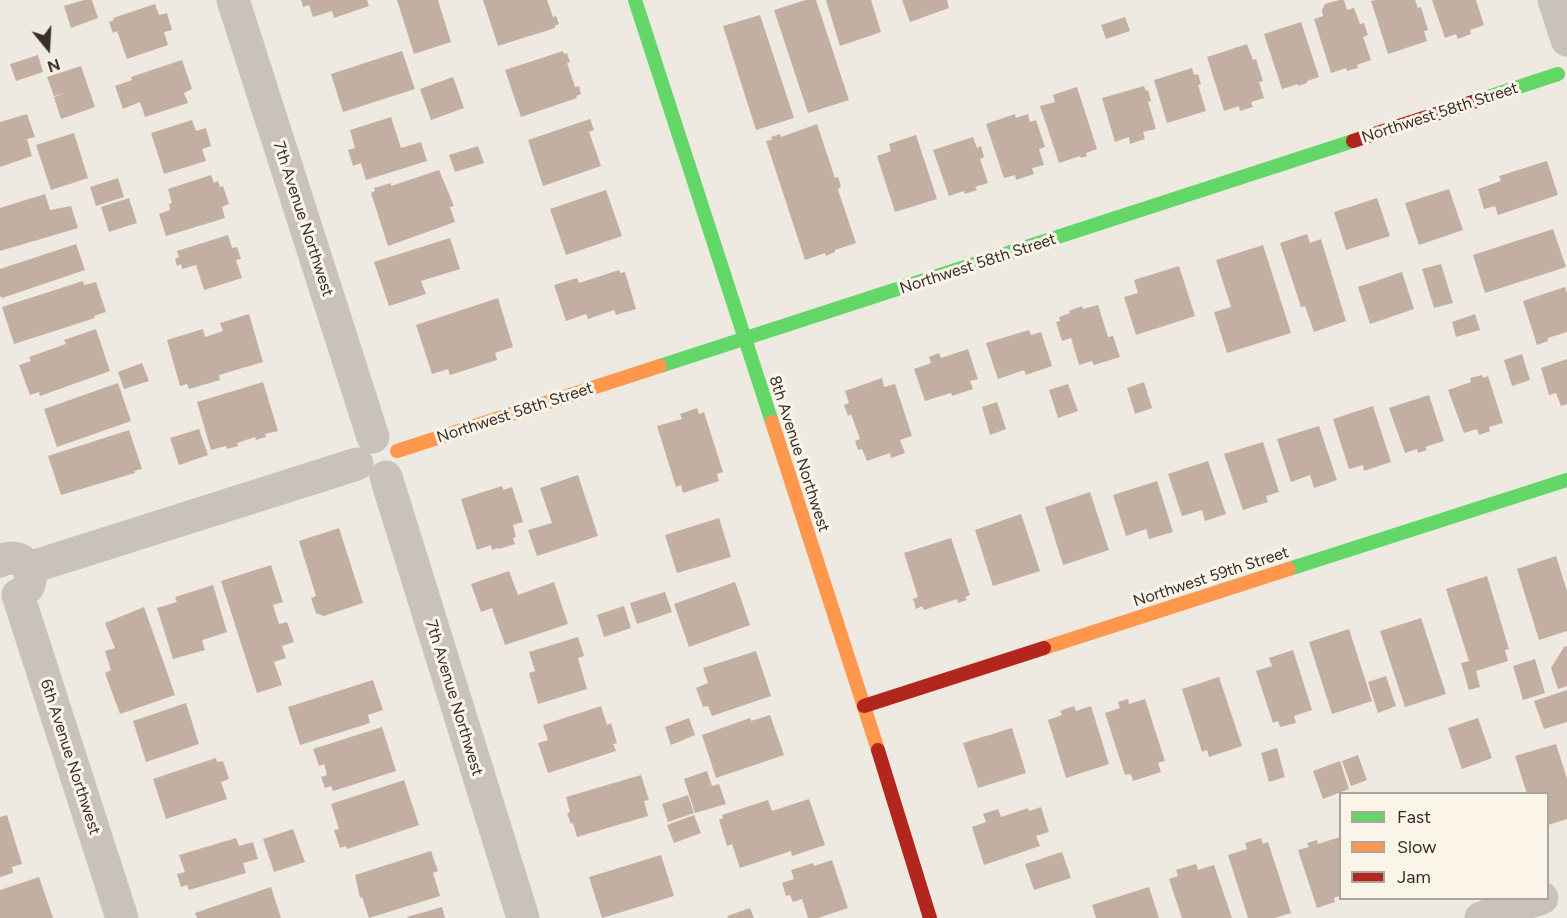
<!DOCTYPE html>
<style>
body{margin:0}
#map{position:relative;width:1567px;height:918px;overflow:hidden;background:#eeeae2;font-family:Figtree,sans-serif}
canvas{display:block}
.legend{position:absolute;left:1339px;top:792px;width:210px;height:108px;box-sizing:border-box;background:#fbf4e9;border:2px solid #ada59c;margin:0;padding:8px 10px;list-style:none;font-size:18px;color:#392f28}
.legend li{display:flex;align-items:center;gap:12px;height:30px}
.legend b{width:30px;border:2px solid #ada59c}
.north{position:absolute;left:18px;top:18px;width:60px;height:60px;-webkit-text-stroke:4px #fbf4e9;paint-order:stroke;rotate:162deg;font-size:16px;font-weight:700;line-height:24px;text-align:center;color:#392f28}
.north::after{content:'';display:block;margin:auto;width:21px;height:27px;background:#392f28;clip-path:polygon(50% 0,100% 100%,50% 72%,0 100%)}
</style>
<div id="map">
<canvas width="1567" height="918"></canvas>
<ul class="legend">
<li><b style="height:8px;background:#63d668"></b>Fast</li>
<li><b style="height:8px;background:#ff974d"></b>Slow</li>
<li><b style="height:8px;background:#b3261e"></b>Jam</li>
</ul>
<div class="north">N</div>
</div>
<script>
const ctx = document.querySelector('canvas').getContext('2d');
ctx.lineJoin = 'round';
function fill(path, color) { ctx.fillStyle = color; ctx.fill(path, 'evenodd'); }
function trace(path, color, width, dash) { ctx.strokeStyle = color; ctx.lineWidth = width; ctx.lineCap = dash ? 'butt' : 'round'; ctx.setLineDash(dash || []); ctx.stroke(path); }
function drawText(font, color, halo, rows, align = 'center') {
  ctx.font = font + ' Figtree,sans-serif'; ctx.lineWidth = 6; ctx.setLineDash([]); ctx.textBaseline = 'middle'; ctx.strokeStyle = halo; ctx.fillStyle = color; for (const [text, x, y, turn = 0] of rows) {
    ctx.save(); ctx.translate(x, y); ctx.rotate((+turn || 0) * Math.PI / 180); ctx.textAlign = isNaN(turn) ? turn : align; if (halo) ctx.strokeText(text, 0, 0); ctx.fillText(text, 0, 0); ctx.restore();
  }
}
const building = new Path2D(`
 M84,0H92L98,18L71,28L64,6Z
 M301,0H367L369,6L334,18L332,11L313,17L309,5L303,7Z
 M397,0H438L451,42L414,54Z
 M483,0H547L553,17L556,16L559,24L555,26V28L498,46Z
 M806,0H816L849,100L808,113L774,10Z
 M826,0H871L881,32L840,46Z
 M902,0H947L949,8L910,22Z
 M1339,0H1344L1347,10L1354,8L1360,24L1364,23L1368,35L1363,37L1371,60L1357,65L1358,68L1347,71L1346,68L1331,73L1314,19L1323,16L1322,10L1325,4Z
 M1376,0H1415L1418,8L1421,7L1428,30L1424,31L1427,41L1388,54L1371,1Z
 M1432,0H1476L1484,25L1470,30L1471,34L1458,39L1456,34L1445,38Z
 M155,4L159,15L167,13L172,30L164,32L168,45L127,59L117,31L113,33L109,22L114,20L113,18Z
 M760,15L794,118L756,130L723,26Z
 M1125,17L1130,31L1106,39L1101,25Z
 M1301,22L1319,77L1307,81V83L1298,86V84L1282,89L1264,34Z
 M1247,44L1253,60L1256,59L1263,81L1259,82L1264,98L1251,102L1253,107L1240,111L1239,106L1224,111L1207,57Z
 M402,51L415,89L343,112L331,74Z
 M563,51L564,54L567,53L570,62L567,63L575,87L579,86L581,94L576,96L577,98L521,117L505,70Z
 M38,55L43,72L16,81L10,64Z
 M182,60L192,89L184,93L188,103L145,117L140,102L123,109L115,86L132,80L131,77Z
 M81,66L95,107L61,119L54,97L65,93L54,96L47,77Z
 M1192,68L1194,75L1198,74L1201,84L1198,85L1206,111L1167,123L1154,80Z
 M453,77L464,108L431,120L420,89Z
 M1144,86L1146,91L1148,90L1151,101L1148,102L1156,129L1143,132L1145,139L1130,144L1129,137L1115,142L1102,98Z
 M1077,87L1097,149L1086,153L1087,156L1081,158L1080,156L1059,163L1040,106L1055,102L1053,95Z
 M27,114L35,137L27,139L32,156L0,167V122Z
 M1015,114L1016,118L1028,114L1030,122L1036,120L1045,147L1039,149L1044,165L1032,168L1034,174L1016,180L1015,175L1004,178L986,124Z
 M391,117L401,148L421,142L427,161L366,180L361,163L353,166L348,150L355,148L350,130Z
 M590,119L594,130L589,132L601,166L543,186L528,140Z
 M192,120L196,131L206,128L211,146L202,149L206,161L164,174L151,133Z
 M817,124L835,178L838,177L841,186L838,190L856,243L835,250V252L826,256L825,253L805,260L766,141L772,140L771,137L780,134L781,137Z
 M74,133L88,178L51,190L36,145Z
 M916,135L937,199L895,212L877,156L891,151L889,144Z
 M973,137L977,148L981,146L984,157L980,159L988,183L975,187L977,190L965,194L964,191L949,196L933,150Z
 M478,146L484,163L455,172L449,155Z
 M1547,161L1558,195L1498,215L1495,206L1484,209L1478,189L1501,181L1499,176Z
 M439,170L454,206L450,207L455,222L388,246L371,193L375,191L374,188L391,183V186Z
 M211,175L214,183L218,181L220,187L223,186L229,204L222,207L225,218L166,236L159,214L170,210L169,204L172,203L168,189Z
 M118,178L124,197L96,206L90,187Z
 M1449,189L1463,230L1419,245L1405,203Z
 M606,190L622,236L566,255L550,209Z
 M45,194L50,210L71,206L78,228L0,251V208Z
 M129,198L137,223L109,232L101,207Z
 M1377,198L1390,236L1346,250L1334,212Z
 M1553,229L1566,267L1485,293L1473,255Z
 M1307,234L1310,243L1321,239L1346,321L1314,332L1305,306L1301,307L1280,243Z
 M228,235L232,248L237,247L241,259L236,260L242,278L204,290L196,265L182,269L181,264L177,266L175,259L179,257L177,251Z
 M450,238L460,269L421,281L426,294L389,306L374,262Z
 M76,244L85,270L2,298L0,296V269Z
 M1263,245L1291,333L1227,353L1214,312L1231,307L1216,260Z
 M1441,264L1453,303L1434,308L1422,269Z
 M1179,266L1195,316L1136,335L1124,297L1138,293L1134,280Z
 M619,270L620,273L625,272L636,309L616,315L614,310L588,319L586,314L566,321L554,285L577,278L579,283Z
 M1402,272L1414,309L1370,324L1358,287Z
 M83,281L84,285L96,282L106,312L94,316L95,318L14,344L2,307Z
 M1565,287L1567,293V332L1548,338V341L1537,345L1523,301Z
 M498,298L513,347L495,353L497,360L450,375L448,369L432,374L416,325Z
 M1098,305L1108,337L1113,336L1120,357L1094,365L1092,361L1079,365L1071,338L1062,341L1056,322L1060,321L1059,317L1070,313L1069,311L1082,306L1083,309Z
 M249,314L263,362L219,375L220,380L189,389L187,384L180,386L167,340L203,329L205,337L223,331L220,323Z
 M1475,314L1480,330L1456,337L1452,322Z
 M96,329L110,371L40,396L39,392L30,395L19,365L31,361L29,357L66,344L64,340Z
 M1029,330L1031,335L1041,332L1052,366L1026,375L1024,370L998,379L986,343Z
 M968,349L978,379L970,381L973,389L952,396L951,393L925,401L914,369L931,363L929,357L939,353L941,358Z
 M1522,354L1530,380L1512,386L1504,360Z
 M1567,359V404L1561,406L1556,393L1549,395L1541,368Z
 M142,363L149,381L124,389L118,372Z
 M1482,375L1483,378L1488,376L1503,423L1489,427L1490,431L1479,435L1477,429L1464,433L1448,390L1471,382L1470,378Z
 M882,378L884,387L895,384L912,436L900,440L905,453L891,458L890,453L867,461L862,449L858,450L855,441L860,439L851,414L848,416L844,405L849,403L845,391Z
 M263,382L278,431L265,434L266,437L256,440L255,437L237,443L238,446L227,449L226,446L211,450L197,402Z
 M1144,382L1152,408L1135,414L1127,388Z
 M118,383L131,421L57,447L44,409Z
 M1068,384L1078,411L1058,418L1049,390Z
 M1429,395L1444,441L1425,447L1427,450L1418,453L1417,449L1405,453L1389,408Z
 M997,402L1006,429L990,435L982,407Z
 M1373,406L1391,462L1364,471L1363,465L1349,469L1333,419Z
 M697,408L699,414L704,412L723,472L717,474L719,481L683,493L681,485L676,487L657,426L682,419L680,414Z
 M1319,426L1337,480L1314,488L1310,475L1291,482L1277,439Z
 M199,429L208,455L179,465L170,438Z
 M129,430L142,469L134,471L135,473L61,495L48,456Z
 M1263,442L1279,492L1266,496L1268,502L1243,510L1224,454Z
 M1208,461L1226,514L1205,521L1202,510L1182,516L1168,474Z
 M578,475L598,536L537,556L528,530L552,523L540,488Z
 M1157,481L1173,532L1149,539L1146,529L1126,536L1113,495Z
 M502,486L503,490L512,487L523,522L513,525L516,537L513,538L515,544L499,549L498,548L492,550L491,545L477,550L461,499Z
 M1090,492L1109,550L1063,565L1045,507Z
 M1021,514L1040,571L993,586L975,530Z
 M719,518L731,557L677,573L665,535Z
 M339,528L363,603L324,616L316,613L311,598L316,596L299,541Z
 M951,538L970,595L965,597L967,600L958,603L957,599L924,610L922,606L916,609L913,599L918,597L904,553Z
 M1556,556L1567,591V631L1539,640L1517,569Z
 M271,565L283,602L273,605L279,624L287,622L294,642L282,646L286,658L274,662L282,685L257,693L221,581Z
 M509,571L518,595L554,582L568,624L505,645L492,608L481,612L471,584Z
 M1487,576L1509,649L1505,650L1508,661L1476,671L1480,687L1469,690L1461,663L1469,661L1446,589Z
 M735,582L750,625L689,647L674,604Z
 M213,585L227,632L202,640L205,650L173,659L157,608L177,602L175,597Z
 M665,592L672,612L637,624L630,603Z
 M624,606L631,628L604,637L597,615Z
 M144,607L175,695L120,714L105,673L111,670L105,651L115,648L105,623Z
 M1421,618L1446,694L1405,707L1380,631Z
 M1349,629L1372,701L1332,714L1309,642Z
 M578,637L584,656L578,658L587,689L538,704L529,673L535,671L529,652Z
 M1567,646V686L1558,689L1551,668L1564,647Z
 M1293,650L1312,710L1294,716L1296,723L1280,727L1278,721L1273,723L1256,671L1272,666L1269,658Z
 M756,651L771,696L712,716L708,706L703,707L696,688L708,683L703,668Z
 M1535,659L1545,693L1523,700L1513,666Z
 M1386,676L1396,706L1378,713L1368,682Z
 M1219,677L1242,746L1209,757L1207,750L1202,752L1182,689Z
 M373,680L383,710L368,715L370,723L300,745L288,707Z
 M1567,690V722L1544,729L1534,701Z
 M1128,699L1129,704L1145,699L1165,761L1158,763L1161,772L1133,781L1131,774L1125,775L1105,713L1120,708L1118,702Z
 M186,703L199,744L146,762L133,721Z
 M601,706L607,725L611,723L617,743L613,744L616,751L548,773L538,743L548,740L543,725Z
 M1074,706L1076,711L1091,706L1109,764L1066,778L1048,720L1062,715L1060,711Z
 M770,715L784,755L716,778L702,735L750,718L751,721Z
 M689,718L695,735L671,745L665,727Z
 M1478,718L1492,758L1462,769L1448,728Z
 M382,727L396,771L333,791L331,786L325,788L321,777L327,775L324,764L319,766L313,749Z
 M1012,728L1026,773L978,788L963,743Z
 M1556,744L1567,779V819L1548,825V794H1527L1515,756Z
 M1277,748L1285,777L1269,782L1261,753Z
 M1358,755L1367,780L1351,786L1342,761Z
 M216,758L217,762L223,761L229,779L221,782L227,799L166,819L153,779Z
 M1340,761L1349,789L1323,799L1313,771Z
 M707,771L712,786L719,784L726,804L695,813L684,779Z
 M641,775L649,800L644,801L648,816L577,837L573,823L571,824L567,813L570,812L566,797Z
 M404,780L419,825L347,849L346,846L340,848L334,830L339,829L331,804Z
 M688,795L694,813L668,822L662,804Z
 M809,799L825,845L792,856L791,851L740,868L732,844L727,846L719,820L723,818L722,815L768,800L772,811Z
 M1041,807L1049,832L1036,836L1040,846L984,865L972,827L986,822L983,814L998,809L1001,817L1028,808L1029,811Z
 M7,815L22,864L12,867L13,873L0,877V817Z
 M694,815L701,833L674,843L667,825Z
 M293,829L305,862L274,872L263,839Z
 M1340,837V896L1334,898L1335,902L1317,908L1298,850L1309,847L1307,843L1317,840L1318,844Z
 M236,838L239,846L253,842L258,859L243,863L246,873L189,890L187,885L181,887L177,874L185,872L179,855Z
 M1261,838L1263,844L1268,842L1291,913L1275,918H1248L1228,855L1247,849L1245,843Z
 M431,851L438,871L433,873L440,896L369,918L362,897L360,898L355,875Z
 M1062,852L1071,878L1034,890L1025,864Z
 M661,855L674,896L602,918L589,877Z
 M832,860L848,908L818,918H808L802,899L793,902L790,895L786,896L782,883L794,879L791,870L813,863L814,866Z
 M1196,864L1198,870L1214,865L1232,918H1182L1169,879L1178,876L1176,870Z
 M39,877L53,918H0V890Z
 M271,887L281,918H197L195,913Z
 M1149,887L1159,918H1096L1092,905Z
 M442,907L445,918H408L407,917Z
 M750,908L754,918H728L727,916Z`);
const street = new Path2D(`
 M233,0L373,437
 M1554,0L1567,40
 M386,477L523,918
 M0,561C19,551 37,568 28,587
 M29,568L357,464
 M18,595L122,918
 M1481,918L1542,898`);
const fast = new Path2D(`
 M635,0L772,422
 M1485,98L1558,74
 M660,366L1353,141
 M1289,569L1567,480`);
const slow = new Path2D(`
 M772,422L878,750
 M397,451L660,366
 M1044,648L1289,569`);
const jam = new Path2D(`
 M1353,141L1485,98
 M864,706L1044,648
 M878,750L930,918`);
const streetNames = [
 ["Northwest 58th Street",1440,113,-18],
 ["7th Avenue Northwest",303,219,72],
 ["Northwest 58th Street",978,264,-18],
 ["Northwest 58th Street",515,413,-18],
 ["8th Avenue Northwest",799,454,72],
 ["Northwest 59th Street",1211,577,-18],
 ["7th Avenue Northwest",454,698,73],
 ["6th Avenue Northwest",70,757,72]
];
fill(building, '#c3afa2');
trace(street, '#c8c2ba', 33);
trace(fast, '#63d668', 14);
trace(slow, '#ff974d', 14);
trace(jam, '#b3261e', 14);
drawText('16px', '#392f28', '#fbf4e9', streetNames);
</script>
